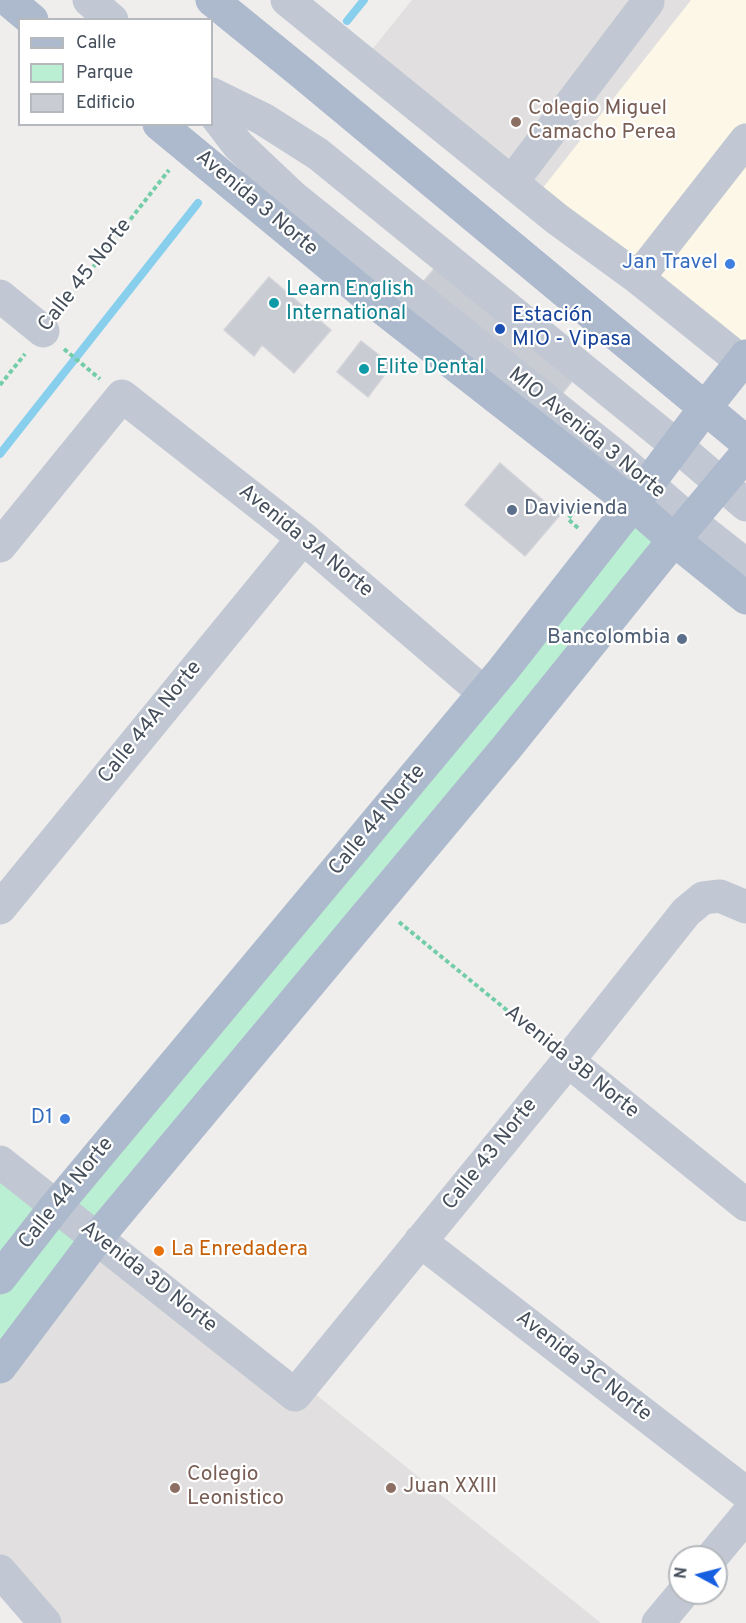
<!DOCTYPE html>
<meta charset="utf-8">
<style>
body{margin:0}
#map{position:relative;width:746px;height:1623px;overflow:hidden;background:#f0eeed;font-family:Overpass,sans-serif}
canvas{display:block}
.legend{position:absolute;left:18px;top:18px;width:195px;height:108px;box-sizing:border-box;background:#fff;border:2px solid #b5b9bd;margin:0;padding:8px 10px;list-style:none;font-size:18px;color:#454f5b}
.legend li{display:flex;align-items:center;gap:12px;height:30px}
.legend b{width:30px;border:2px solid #b5b9bd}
.north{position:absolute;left:668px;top:1545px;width:60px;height:60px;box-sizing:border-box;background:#fff;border:2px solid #b5b9bd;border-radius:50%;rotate:277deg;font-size:16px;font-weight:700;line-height:24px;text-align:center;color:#454f5b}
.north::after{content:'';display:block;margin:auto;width:21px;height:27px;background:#175fe1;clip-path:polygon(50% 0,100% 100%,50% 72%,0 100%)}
</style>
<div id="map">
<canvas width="746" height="1623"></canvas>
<ul class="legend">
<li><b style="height:8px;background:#adbacd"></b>Calle</li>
<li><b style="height:16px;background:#bbefd3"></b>Parque</li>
<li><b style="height:16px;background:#c9ccd3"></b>Edificio</li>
</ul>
<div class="north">N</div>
</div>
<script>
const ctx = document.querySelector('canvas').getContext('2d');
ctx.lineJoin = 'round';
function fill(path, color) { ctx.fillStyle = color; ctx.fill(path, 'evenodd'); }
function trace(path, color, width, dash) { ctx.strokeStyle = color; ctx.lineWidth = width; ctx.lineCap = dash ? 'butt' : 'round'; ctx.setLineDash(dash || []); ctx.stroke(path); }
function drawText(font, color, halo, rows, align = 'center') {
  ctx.font = font + ' Overpass,sans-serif'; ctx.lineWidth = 4.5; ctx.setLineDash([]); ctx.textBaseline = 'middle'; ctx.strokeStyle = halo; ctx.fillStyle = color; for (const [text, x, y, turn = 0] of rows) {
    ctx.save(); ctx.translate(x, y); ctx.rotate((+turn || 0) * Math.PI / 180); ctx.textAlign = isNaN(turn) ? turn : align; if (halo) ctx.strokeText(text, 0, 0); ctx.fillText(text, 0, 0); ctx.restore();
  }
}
const commercial = new Path2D(`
 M691,0H746V356L534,199Z`);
const education = new Path2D(`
 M412,0H691L534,199L362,62Z
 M97,1238L304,1385L601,1623H45L0,1571V1367Z`);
const green = new Path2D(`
 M633,504L674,540L0,1367V1162L56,1206Z`);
const stream = new Path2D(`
 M347,21L364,0
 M0,454L198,203`);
const building = new Path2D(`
 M439,263L577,375L561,395L423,282Z
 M269,277L331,330L294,373L262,345L254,356L224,330Z
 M361,341L392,365L368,397L337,372Z
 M500,463L560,515L525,556L465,505Z`);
const path = new Path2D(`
 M61,308L169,170
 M64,349L100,379
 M0,385L25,354
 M578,528L568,519L582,500
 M399,922L547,1043`);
const minor = new Path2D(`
 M89,0L112,20
 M287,0L557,219L638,278L741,361
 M212,94L263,119L318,154L677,446L746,505
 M212,111L238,145L292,196L617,457L690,521L746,565
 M512,182L648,2
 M638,278L746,140
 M0,296L43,331
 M0,546L122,396L303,538L484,693
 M0,908L303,538
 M568,1061L746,1205
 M0,1162L295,1395L568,1061L686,912L703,898L720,896L746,907
 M420,1241L746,1493
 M712,1557L746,1516
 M0,1571L45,1623
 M658,1623L683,1593`);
const major = new Path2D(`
 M8,0L32,20
 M212,0L302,73L746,442
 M159,124L377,304L633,504L674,540L746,598
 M0,1278L56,1206L503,670L633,504L705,408L746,356
 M0,1367L97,1238L507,747L660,557L746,454`);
const markers = [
 [516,122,6,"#8d6e63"],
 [730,264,6,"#3f7fe0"],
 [274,303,6,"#0f9aa8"],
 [500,329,6,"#1a4fb4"],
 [364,369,6,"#0f9aa8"],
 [512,510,6,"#5c6f8a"],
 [682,639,6,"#5c6f8a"],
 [65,1119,6,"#3f7fe0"],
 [159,1251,6,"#e8710a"],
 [175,1488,6,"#8d6e63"],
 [391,1488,6,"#8d6e63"]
];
const educationNames = [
 ["Colegio Miguel",528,110],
 ["Camacho Perea",528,134],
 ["Colegio",187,1476],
 ["Leonistico",187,1500],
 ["Juan XXIII",403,1488]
];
const streetNames = [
 ["Avenida 3 Norte",256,204,40],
 ["Calle 45 Norte",86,276,-52],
 ["MIO Avenida 3 Norte",586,434,39],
 ["Avenida 3A Norte",305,542,39],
 ["Calle 44A Norte",151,723,-51],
 ["Calle 44 Norte",378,821,-50],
 ["Avenida 3B Norte",571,1063,39],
 ["Calle 43 Norte",491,1155,-51],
 ["Calle 44 Norte",67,1194,-51],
 ["Avenida 3D Norte",148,1278,38],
 ["Avenida 3C Norte",583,1367,38]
];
const shopNames = [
 ["Jan Travel",718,264],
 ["D1",53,1119]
];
const cultureNames = [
 ["Learn English",286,291],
 ["International",286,315],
 ["Elite Dental",376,369]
];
const transitNames = [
 ["Estación",512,317],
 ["MIO - Vipasa",512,341]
];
const serviceNames = [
 ["Davivienda",524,510],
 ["Bancolombia",670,639,"right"]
];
const foodNames = [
 ["La Enredadera",171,1251]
];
fill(commercial, '#fcf7e6');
fill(education, '#e1dfdf');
fill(green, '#bbefd3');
trace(stream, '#87cfec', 8);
fill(building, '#c9ccd3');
trace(building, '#d1d3d9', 1.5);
trace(path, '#72cda8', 4, [4.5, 3]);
trace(minor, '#c1c8d3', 33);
trace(major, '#adbacd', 33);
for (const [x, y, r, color] of markers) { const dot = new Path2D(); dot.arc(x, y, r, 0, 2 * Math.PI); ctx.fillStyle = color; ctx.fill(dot); trace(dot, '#fff', 2); }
drawText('21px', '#785e54', '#fff', educationNames, 'left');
drawText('21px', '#454f5b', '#fff', streetNames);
drawText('21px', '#366cbe', '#fff', shopNames, 'right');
drawText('21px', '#0d838f', '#fff', cultureNames, 'left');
drawText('21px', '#164399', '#fff', transitNames, 'left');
drawText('21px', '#4e5e75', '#fff', serviceNames, 'left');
drawText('21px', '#c56008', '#fff', foodNames, 'left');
</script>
